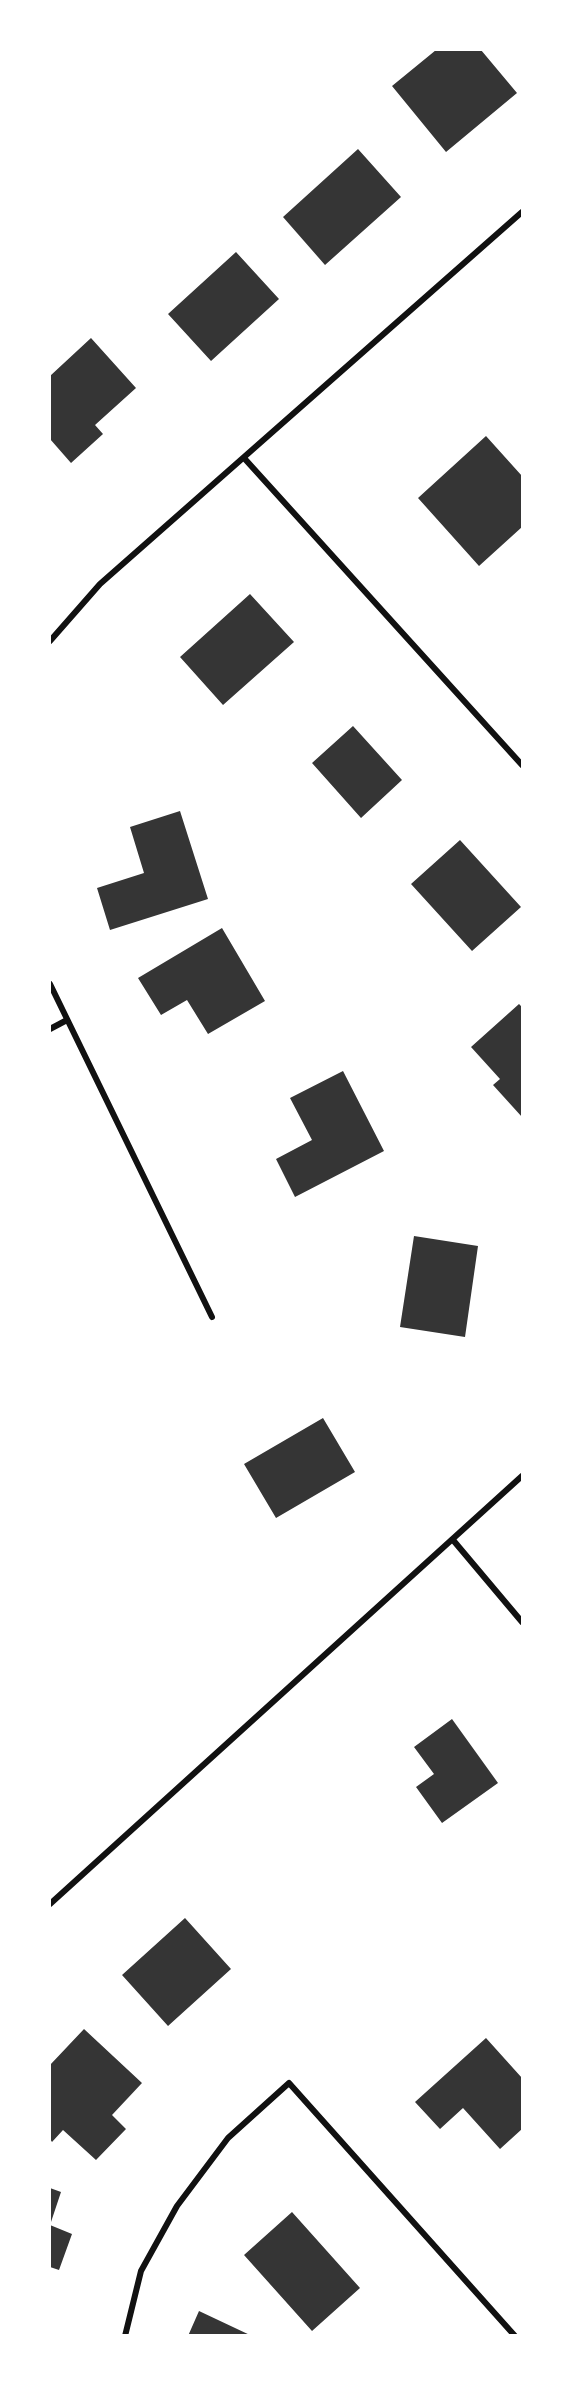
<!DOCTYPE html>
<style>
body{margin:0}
#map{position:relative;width:572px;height:2385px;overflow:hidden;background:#fff;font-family:"Roboto Condensed",sans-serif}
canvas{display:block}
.frame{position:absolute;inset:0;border:51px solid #fff;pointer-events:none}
</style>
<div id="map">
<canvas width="572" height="2385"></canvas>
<div class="frame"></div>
</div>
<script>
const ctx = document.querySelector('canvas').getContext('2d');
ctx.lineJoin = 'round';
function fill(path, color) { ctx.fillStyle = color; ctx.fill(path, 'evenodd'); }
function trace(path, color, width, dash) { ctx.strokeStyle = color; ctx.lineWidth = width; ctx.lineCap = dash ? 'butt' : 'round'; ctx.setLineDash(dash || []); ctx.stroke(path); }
const building = new Path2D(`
 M436,50H481L517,93L446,152L392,86Z
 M358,149L401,197L325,265L283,217Z
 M236,252L279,299L211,361L168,314Z
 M91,338L136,388L95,425L103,434L71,463L50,439V376Z
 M486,436L522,476V527L479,566L418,498Z
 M250,594L294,642L223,705L180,657Z
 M353,726L402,780L361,818L312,763Z
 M180,811L208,899L110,930L97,888L144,873L130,827Z
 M460,840L521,907L472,951L411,884Z
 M222,928L265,1001L208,1034L187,1000L161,1015L138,978Z
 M519,1004L522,1007V1117L493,1085L500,1079L471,1047Z
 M343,1071L384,1151L295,1197L276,1159L312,1140L290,1098Z
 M414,1236L478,1246L465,1337L400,1327Z
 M323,1418L355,1472L276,1518L244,1464Z
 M452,1719L498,1783L442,1823L416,1787L434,1774L414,1747Z
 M185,1918L231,1969L168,2026L122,1975Z
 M84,2029L142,2083L112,2115L126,2129L96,2160L63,2130L52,2142L50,2139V2065Z
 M486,2038L522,2078V2129L500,2149L463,2108L440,2129L415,2102Z
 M50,2188L61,2192L50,2225Z
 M292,2212L360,2288L312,2331L244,2255Z
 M50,2225L72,2234L59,2270L50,2267Z
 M199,2311L252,2336H188Z`);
const minor = new Path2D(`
 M244,458L522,765
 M50,641L100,584L522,212
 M50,984L212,1317
 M50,1029L67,1020
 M453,1540L522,1622
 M50,1904L522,1476
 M125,2336L141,2271L177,2206L228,2138L289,2083L515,2336`);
fill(building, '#353535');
trace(minor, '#111', 6);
</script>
